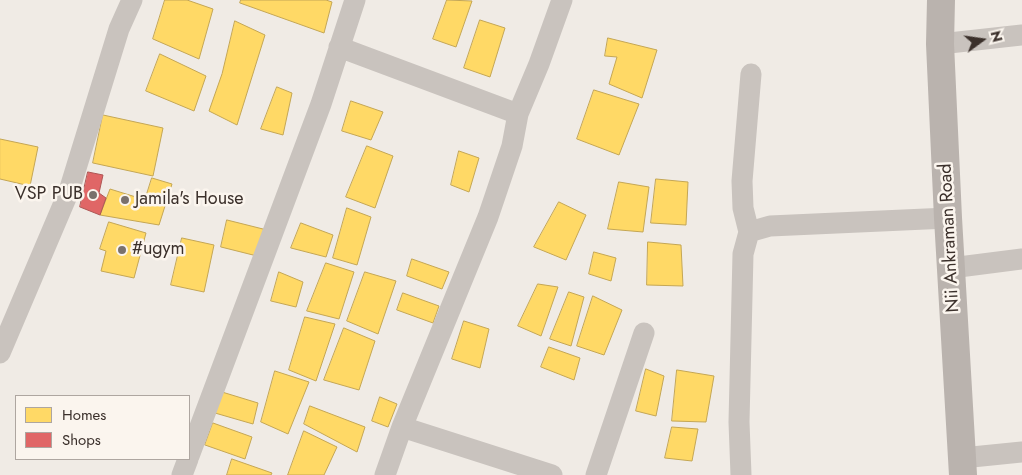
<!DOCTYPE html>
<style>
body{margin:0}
#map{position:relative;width:1022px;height:475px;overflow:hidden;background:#f0ebe5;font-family:Jost,sans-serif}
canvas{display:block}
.legend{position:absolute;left:15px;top:395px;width:175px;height:65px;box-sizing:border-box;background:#fbf5ee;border:1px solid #aea6a0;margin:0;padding:6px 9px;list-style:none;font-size:15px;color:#3b302b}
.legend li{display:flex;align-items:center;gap:10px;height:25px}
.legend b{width:25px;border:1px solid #aea6a0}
.north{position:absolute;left:957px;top:15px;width:50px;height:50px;-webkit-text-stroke:4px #fbf5ee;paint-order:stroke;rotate:76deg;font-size:14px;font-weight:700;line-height:20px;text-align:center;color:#3b302b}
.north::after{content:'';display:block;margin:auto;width:18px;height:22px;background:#3b302b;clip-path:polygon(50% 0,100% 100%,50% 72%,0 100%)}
</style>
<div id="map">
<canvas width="1022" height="475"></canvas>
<ul class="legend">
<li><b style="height:14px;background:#ffd966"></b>Homes</li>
<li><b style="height:14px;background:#e06666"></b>Shops</li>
</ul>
<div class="north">N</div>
</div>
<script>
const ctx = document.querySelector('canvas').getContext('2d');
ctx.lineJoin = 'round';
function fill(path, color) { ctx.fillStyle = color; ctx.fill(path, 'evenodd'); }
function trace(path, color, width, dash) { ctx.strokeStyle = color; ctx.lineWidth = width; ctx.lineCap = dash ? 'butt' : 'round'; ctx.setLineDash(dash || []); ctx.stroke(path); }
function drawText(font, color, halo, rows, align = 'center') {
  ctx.font = font + ' Jost,sans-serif'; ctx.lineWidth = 5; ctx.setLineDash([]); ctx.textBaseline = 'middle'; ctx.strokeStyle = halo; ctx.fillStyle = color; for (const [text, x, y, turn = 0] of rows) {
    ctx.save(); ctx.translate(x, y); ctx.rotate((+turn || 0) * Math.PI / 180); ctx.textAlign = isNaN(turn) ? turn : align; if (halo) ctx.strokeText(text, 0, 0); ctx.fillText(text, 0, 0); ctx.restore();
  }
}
const homes = new Path2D(`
 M165,0H187L213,9L199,59L153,39Z
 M241,0H326L332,2L324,33L240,3Z
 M447,0L472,1L456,47L433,39Z
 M480,20L505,28L490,77L464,68Z
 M235,21L265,35L237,125L209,111L222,74Z
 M608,38L657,50L642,98L609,84L617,57L605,56Z
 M160,54L206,76L194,111L146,91Z
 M277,87L292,93L283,135L261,129Z
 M594,90L639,104L619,155L577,139Z
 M351,101L383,112L371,140L342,131Z
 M103,115L163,128L153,176L93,163Z
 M0,139L38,147L30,186L0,179Z
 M367,146L393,156L375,208L346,197Z
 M459,151L479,158L469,192L451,185Z
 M152,178L172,184L159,225L100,215L110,189L152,202L155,197L147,194Z
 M656,179L688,182L686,225L651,223Z
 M619,182L649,187L643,232L608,229Z
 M559,202L586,215L566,260L534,247Z
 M347,208L371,217L357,265L333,258Z
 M227,220L267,230L261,257L221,247Z
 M109,222L146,233L134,278L101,271L106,251L100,249Z
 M301,223L333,235L326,257L291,248Z
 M182,238L214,245L204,292L171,285Z
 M648,242L681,245L683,286L647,285Z
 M594,252L616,258L611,281L589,274Z
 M412,259L449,272L442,289L407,276Z
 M326,263L354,272L339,319L307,311Z
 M279,272L303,282L296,307L271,301Z
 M365,272L396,281L378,334L347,321Z
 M538,284L558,287L541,336L518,326Z
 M569,292L584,297L571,346L550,339Z
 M403,293L439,306L433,323L397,310Z
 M593,296L622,310L604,355L577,346Z
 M305,317L335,324L316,381L289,370Z
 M464,321L489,329L480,368L452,359Z
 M344,328L375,341L359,390L324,380Z
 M549,347L580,358L574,380L541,367Z
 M646,369L664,376L656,416L636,411Z
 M677,370L714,376L706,422L672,421Z
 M275,371L309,382L288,434L261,422Z
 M222,392L258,403L253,424L215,413Z
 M380,397L397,404L388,427L372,421Z
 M310,406L365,427L357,452L304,424Z
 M213,423L252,437L245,459L205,445Z
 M672,427L698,429L692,461L665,458Z
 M304,431L337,447L324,475H288Z
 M232,459L272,473L271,475H227Z`);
const shops = new Path2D(`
 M88,172L103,175L99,193L106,198L100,215L80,207Z`);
const street = new Path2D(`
 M940,44L1022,35
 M339,47L518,114
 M749,232L743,208L742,181L751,74
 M951,268L1022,259
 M0,353L69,191L119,29L132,0
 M402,427L552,475
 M189,456L321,104L355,0
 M962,458L1022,452
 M182,475L188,459
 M385,475L402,427L488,217L512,146L518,114L539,64L562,0
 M596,475L644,333
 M741,475L739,422L743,254L749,232L770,226L948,218`);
const secondary = new Path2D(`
 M941,0L940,44L948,218L963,475`);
const markers = [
 [93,195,5,"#7a716c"],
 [125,200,5,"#7a716c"],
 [122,250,5,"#7a716c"]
];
const poiNames = [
 ["VSP PUB",83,195,"right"],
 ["Jamila's House",135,200],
 ["#ugym",132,250]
];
const streetNames = [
 ["Nii Ankraman Road",950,238,-93]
];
fill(homes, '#ffd966');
trace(homes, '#c4a654', 1);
fill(shops, '#e06666');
trace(shops, '#ae5654', 1);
trace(street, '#c9c3be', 21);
trace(secondary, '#bab3ae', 28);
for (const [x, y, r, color] of markers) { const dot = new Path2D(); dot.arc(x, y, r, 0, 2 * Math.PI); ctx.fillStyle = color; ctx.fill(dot); trace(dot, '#fbf5ee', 2); }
drawText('18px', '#3b302b', '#fbf5ee', poiNames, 'left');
drawText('18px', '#3b302b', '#fbf5ee', streetNames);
</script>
